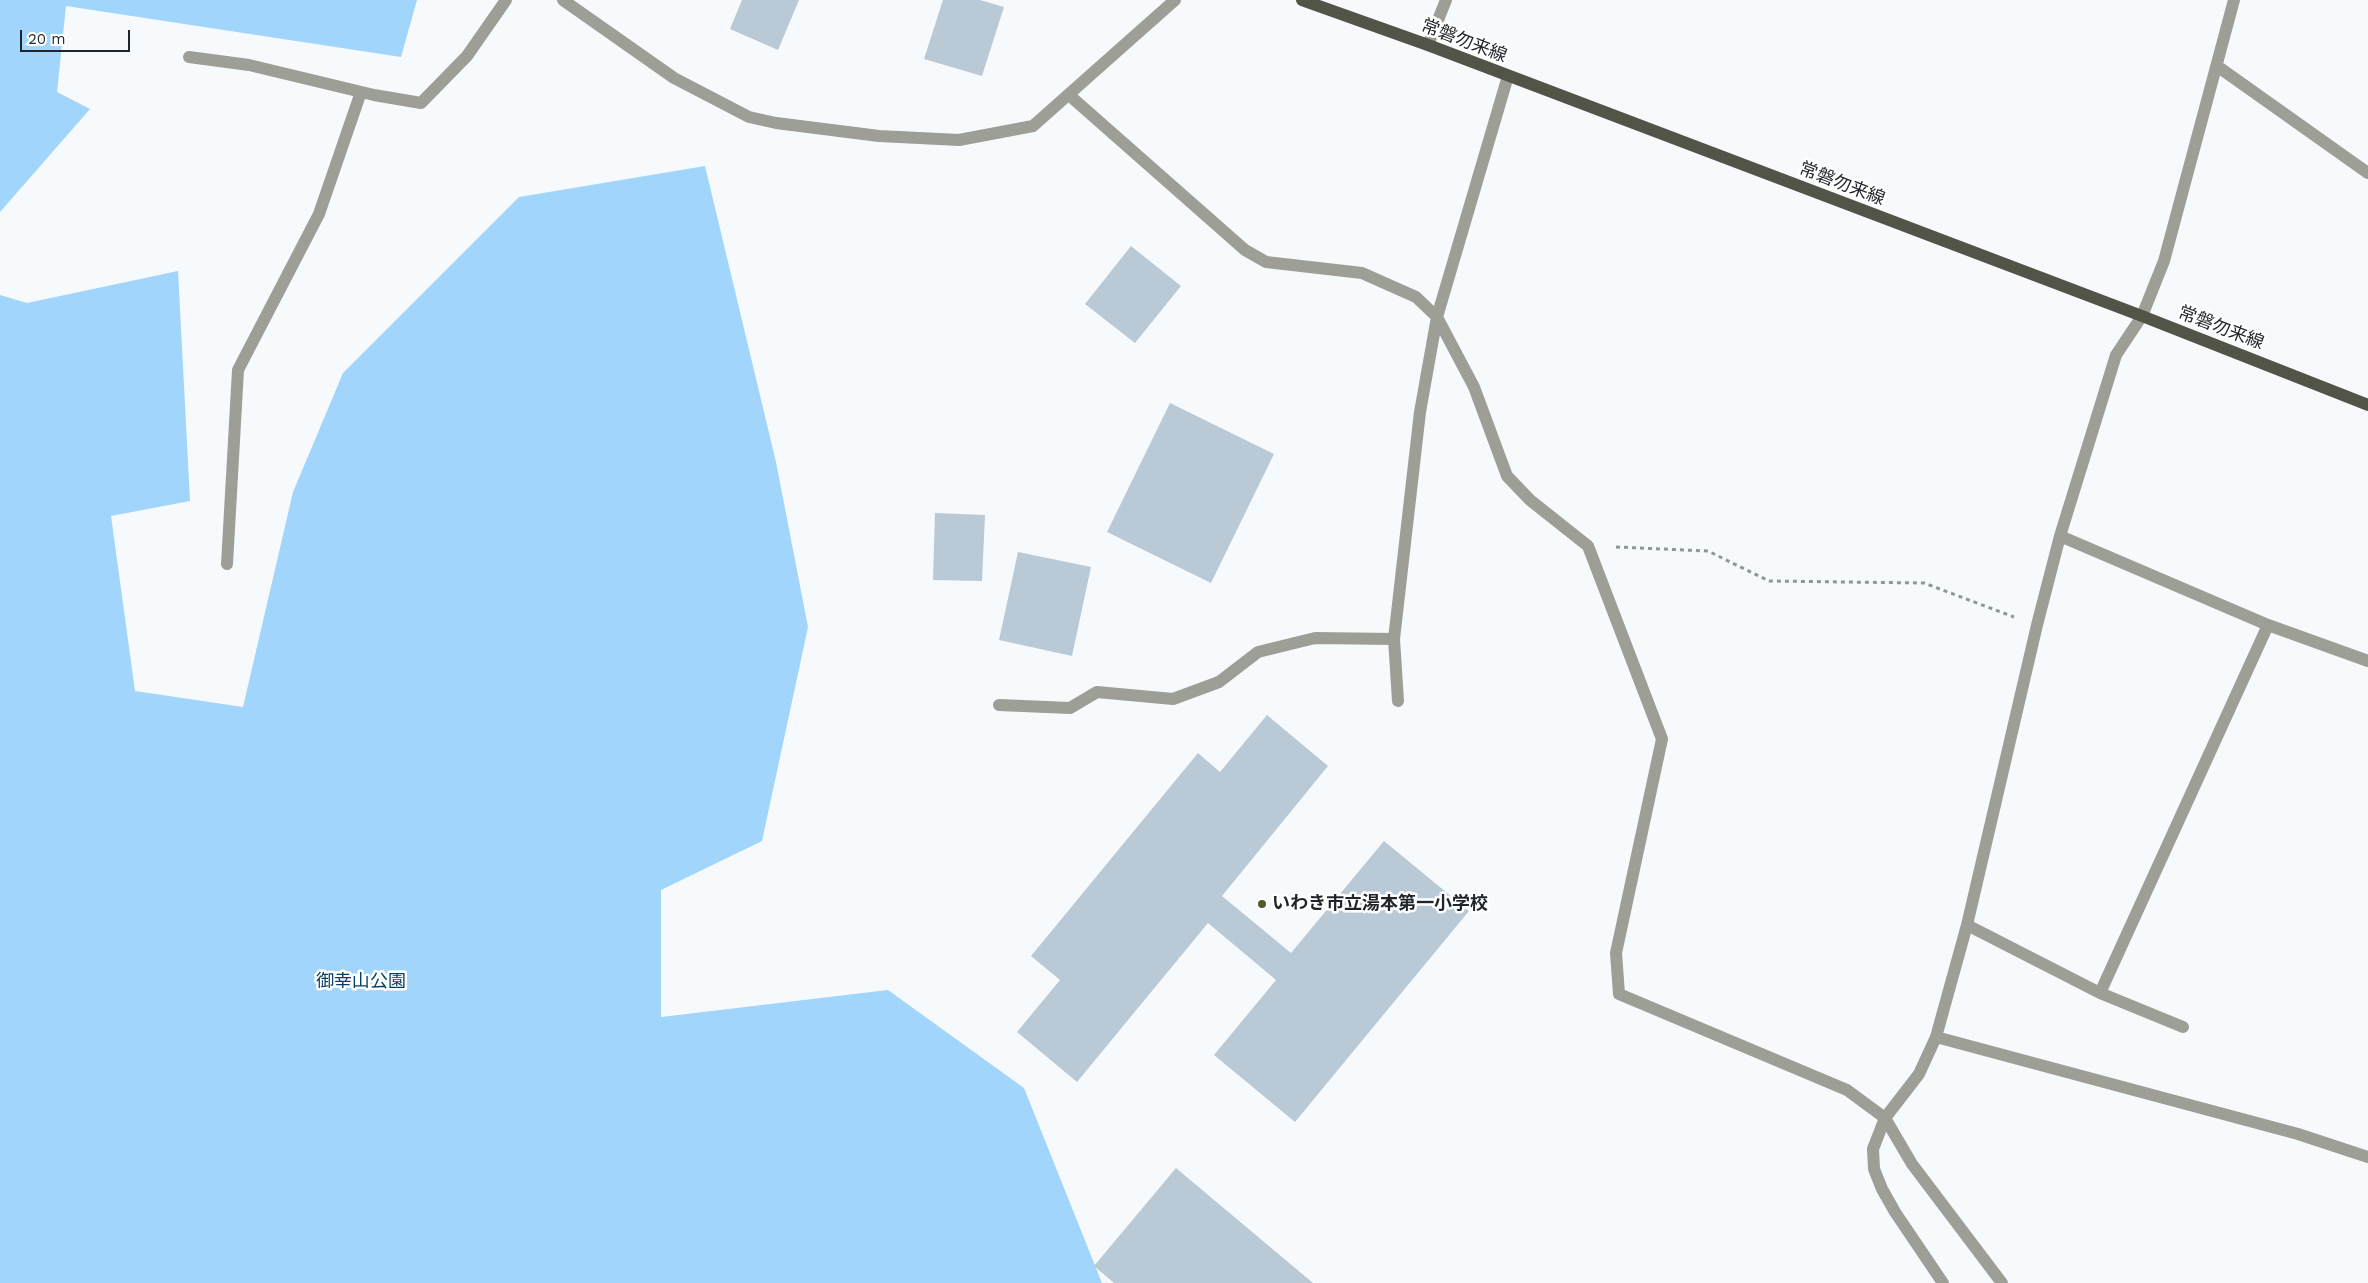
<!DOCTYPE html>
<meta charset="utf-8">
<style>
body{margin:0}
#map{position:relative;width:2368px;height:1283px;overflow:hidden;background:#f6fafc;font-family:"Work Sans",sans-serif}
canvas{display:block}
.scale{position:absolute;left:20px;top:30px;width:110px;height:22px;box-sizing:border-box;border:2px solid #1f252a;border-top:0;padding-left:6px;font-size:15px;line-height:18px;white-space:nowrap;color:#1f252a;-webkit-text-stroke:4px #fff;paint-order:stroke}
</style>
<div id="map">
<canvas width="2368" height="1283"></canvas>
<div class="scale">20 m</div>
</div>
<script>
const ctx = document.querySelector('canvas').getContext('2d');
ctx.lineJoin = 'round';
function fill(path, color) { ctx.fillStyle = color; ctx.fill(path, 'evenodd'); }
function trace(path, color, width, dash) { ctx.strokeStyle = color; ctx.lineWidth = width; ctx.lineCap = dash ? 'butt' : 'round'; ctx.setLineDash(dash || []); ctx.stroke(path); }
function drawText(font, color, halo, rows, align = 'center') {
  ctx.font = font + ' "Work Sans","Noto Sans JP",sans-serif'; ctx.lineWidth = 5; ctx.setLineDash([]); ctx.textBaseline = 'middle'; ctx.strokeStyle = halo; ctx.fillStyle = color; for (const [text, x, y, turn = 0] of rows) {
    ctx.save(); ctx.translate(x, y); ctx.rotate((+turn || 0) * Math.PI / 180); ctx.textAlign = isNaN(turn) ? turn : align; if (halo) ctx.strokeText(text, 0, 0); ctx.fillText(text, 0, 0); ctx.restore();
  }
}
const green = new Path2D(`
 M0,0H417L401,57L66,6L57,92L90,109L0,212Z
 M705,166L776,462L808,627L762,841L661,890V1017L888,990L1024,1088L1102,1283H0V295L27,303L178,271L190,501L111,516L135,691L243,707L293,492L343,373L519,197Z`);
const building = new Path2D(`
 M742,0H799L778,50L730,29Z
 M943,0H980L1004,7L982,76L924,59Z
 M1131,246L1181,286L1135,343L1085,304Z
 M1170,403L1274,454L1211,583L1107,532Z
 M935,513L985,515L982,581L933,580Z
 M1018,552L1091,567L1072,656L999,640Z
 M1267,715L1328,766L1222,896L1291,953L1384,841L1469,911L1295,1122L1214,1055L1276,980L1208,923L1077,1082L1017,1032L1060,980L1031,956L1198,753L1220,772Z
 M1176,1168L1313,1283H1114L1094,1266Z`);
const path = new Path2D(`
 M1616,547L1708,551L1769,581L1924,583L2014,617`);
const minor = new Path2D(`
 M563,0L674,78L749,117L776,123L879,136L959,140L1033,126L1175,0
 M1428,45L1446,0
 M189,57L249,65L374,95L421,103L467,56L506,0
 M2217,66L2368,173
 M1069,95L1245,250L1266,262L1362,273L1416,297L1437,317L1474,387L1507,476L1530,500L1588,546L1662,739L1616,953L1619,994L1847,1090L1885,1118L1912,1164L2002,1283
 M2060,536L2268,625L2368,661
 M227,564L238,370L319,214L361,92
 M1398,701L1394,639L1420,412L1437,317L1508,76
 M999,705L1070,708L1097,692L1173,699L1219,682L1258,652L1315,638L1394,639
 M1967,925L2100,993L2183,1027
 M2100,993L2268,625
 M1936,1037L2298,1134L2368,1157
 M1943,1283L1895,1212L1882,1189L1874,1169L1873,1149L1885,1118L1919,1074L1936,1037L1967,925L2037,625L2060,536L2116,355L2142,316L2164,261L2234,0`);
const major = new Path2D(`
 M1302,0L1428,45L2142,316L2368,405`);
const markers = [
 [1262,904,5,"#565b29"]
];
const streetNames = [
 ["常磐勿来線",1464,41,21],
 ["常磐勿来線",1842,184,21],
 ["常磐勿来線",2221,328,21]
];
const poiNames = [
 ["いわき市立湯本第一小学校",1272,904]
];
const parkNames = [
 ["御幸山公園",361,982]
];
fill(green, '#a2d5fb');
fill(building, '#b9c9d6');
trace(path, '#909598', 3, [4, 4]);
trace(minor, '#9d9e96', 12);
trace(major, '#525447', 12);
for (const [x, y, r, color] of markers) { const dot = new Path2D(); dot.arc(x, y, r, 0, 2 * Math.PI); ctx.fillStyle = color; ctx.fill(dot); trace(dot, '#fff', 2); }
drawText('18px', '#1f252a', '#fff', streetNames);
drawText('bold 18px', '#1f252a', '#fff', poiNames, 'left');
drawText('18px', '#044265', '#fff', parkNames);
</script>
